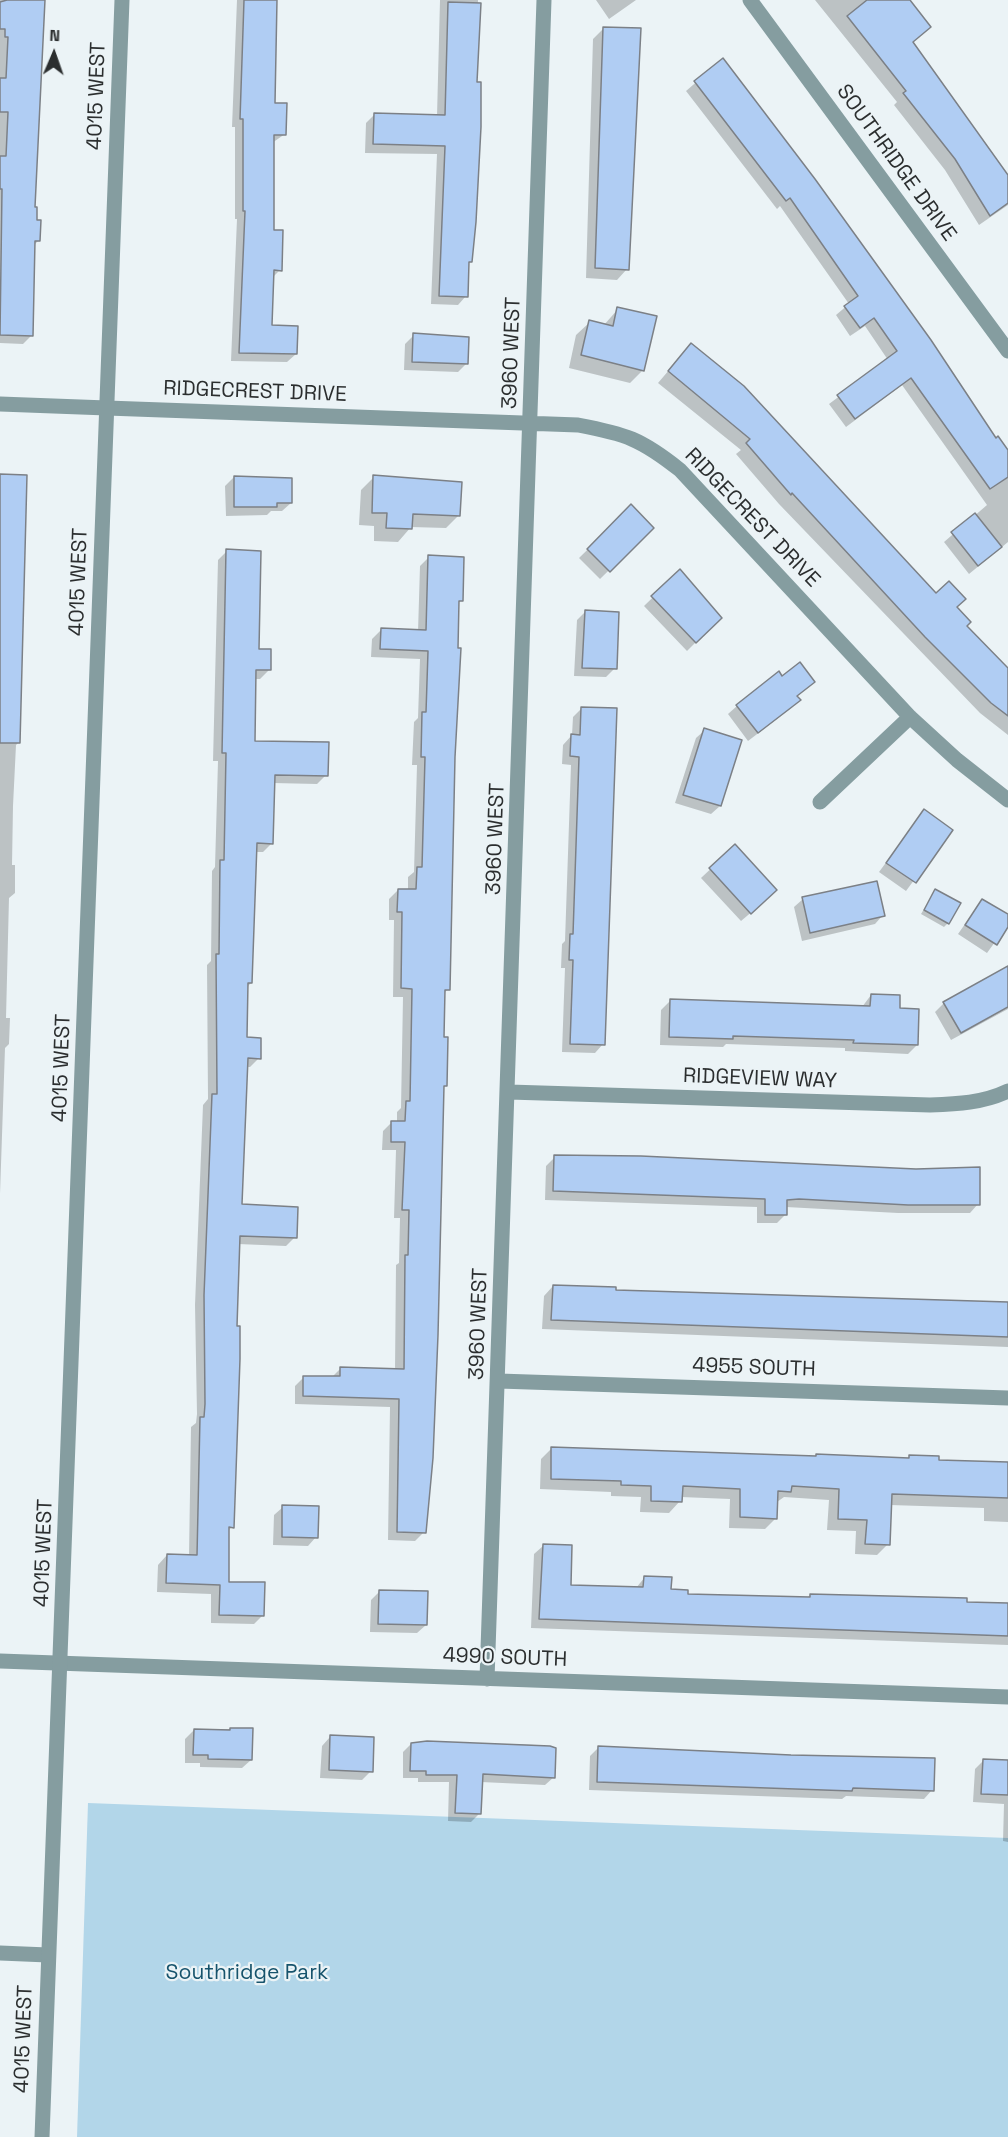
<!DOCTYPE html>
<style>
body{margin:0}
#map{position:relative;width:1008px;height:2137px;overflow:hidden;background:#ebf3f6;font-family:"Space Grotesk",sans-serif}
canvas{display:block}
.north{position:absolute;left:24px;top:24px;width:60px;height:60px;-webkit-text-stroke:4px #ebf3f6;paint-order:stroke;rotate:2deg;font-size:16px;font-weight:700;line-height:24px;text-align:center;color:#2b2e2f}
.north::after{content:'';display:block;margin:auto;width:21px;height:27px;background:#2b2e2f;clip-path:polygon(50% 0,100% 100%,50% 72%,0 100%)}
</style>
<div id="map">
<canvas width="1008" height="2137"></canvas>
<div class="north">N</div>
</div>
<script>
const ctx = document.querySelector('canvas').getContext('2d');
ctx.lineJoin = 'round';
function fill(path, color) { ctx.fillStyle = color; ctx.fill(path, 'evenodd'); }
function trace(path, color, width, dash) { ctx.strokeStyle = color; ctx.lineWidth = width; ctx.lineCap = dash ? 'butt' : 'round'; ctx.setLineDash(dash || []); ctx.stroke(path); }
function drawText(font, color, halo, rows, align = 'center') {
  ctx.font = font + ' "Space Grotesk",sans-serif'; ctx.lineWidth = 4.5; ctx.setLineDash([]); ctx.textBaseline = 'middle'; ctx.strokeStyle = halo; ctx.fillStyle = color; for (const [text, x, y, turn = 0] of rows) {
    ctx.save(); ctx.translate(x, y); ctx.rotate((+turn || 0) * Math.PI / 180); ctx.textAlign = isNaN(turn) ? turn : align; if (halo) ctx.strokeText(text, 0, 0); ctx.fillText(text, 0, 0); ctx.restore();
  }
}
const green = new Path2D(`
 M88,1803L1008,1838V2137H77Z`);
const shadow = new Path2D(`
 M0,0H43L34,209L39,240L34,245L31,336L23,344L0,343Z
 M237,0H276L273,105L285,134L272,143V231L280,270L272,278L271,326L296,354L287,362L231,361L237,219H235V127H232Z
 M440,0H478L471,261L468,264L466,296L458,305L431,304L437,154L365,153L366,123L374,115L437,116Z
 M596,0H636L609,19Z
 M815,0H908L929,27L912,43L1008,178V205L979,225L945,170L894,105L897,102Z
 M604,28L627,269L617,280L586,278L593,39Z
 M722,60L996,440L1008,453V542L969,574L944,542L987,505L902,385L846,427L829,404L888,360L865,326L850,336L836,315L849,304L780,206L777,209L686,91Z
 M618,309L643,370L630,383L569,368L576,335L590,322L604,325Z
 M414,335L467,363L458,372L404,370L405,344Z
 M681,356L936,595L955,607L965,626L1008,671V735L980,713L779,504L736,454L741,450L658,383Z
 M0,476L19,742L16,745L13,806L12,865H15V893L9,898L6,1018H10L9,1044L5,1048L0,1194Z
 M234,477L291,503L282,511H271L267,515L226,516L225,486Z
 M374,477L459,515L446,528L411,527L398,542L374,541V526L359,525L361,490Z
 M631,507L652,528L600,579L579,558Z
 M227,551L257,650L269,670L260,679H254L253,742L326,775L317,784L273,783L272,843L263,852H255L251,983L247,987L246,1039L259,1058L250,1067H246L241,1205L295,1237L286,1246L238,1244L232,1527L228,1531L227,1583L263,1615L254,1624L211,1623V1594L157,1592L158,1565L167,1555L189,1556L191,1427L196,1423L197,1414L195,1305L203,1105L208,1099L207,965L211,961L212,871L215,867L218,761H213L218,560Z
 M429,557L461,600L457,605L448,989L443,994L446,1085L442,1089L424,1532L415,1541L388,1540L390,1407L295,1404V1386L304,1377L331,1378L341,1368L395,1370L396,1265L399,1263L400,1218H394L396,1150H382L383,1131L392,1122H397V1112L401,1108L403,997H393L394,920H389V899L398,890L408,891V877L414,872L417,765H412L414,722L418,718L420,659L371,657L372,639L381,630L418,632L420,566Z
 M680,571L720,618L687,651L644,606Z
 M586,611L615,668L606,677L574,676L577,620Z
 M782,678L813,682L796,697L799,700L790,709L748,741L728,714L737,706Z
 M581,709L603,1044L595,1053L562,1052L565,968H561L562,944L565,941L571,765L562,764L563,745L572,735L573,717Z
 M705,730L720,806L711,814L675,803L696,738Z
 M924,811L951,830L906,891L879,872Z
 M735,846L767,899L741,921L701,878Z
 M935,891L948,923L944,927L921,914Z
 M803,899L883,915L875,924L802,941L794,907Z
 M982,900L1008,916V924L987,953L958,934Z
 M1008,978V1009L951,1040L935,1012L944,1003Z
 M871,995L898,1010L917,1045L908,1054L845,1051V1048L726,1044L723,1047L660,1045L661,1010L670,1001L862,1007Z
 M555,1157L916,1170L978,1204L970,1213H898L786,1207L785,1215L777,1223H757V1207L545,1200L546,1166Z
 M553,1286L614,1292L1008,1302V1347L542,1329L544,1296Z
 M552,1448L814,1457L907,1459L910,1456L937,1461L1008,1463V1522L984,1521V1508L890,1505L888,1544L877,1555L855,1554L856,1531L827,1530L829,1500L784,1497L777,1502L776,1518L765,1529L729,1528L730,1499L681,1497L680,1501L669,1513L640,1512L641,1497L611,1496V1492L540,1489L541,1459Z
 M283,1507L316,1537L308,1546L273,1545L274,1515Z
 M543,1546L570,1587L636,1588L645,1577L687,1596L807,1598L810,1595L1008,1604V1645L531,1628L534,1554Z
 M380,1591L426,1625L417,1633L370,1632L371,1600Z
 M231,1729L251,1760L242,1768L200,1767V1763H185V1739L194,1730Z
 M330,1737L371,1771L362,1780L320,1778L322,1746Z
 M471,1743L537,1745L554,1749V1777L545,1785L481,1782L479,1814L471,1822L448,1821L449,1782H418V1778H403V1752L411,1744Z
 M599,1747L932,1790L924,1799L846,1796L842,1799L589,1790L590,1756Z
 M983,1761H1008V1842L1003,1841L1004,1804L973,1802L975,1769Z`);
const building = new Path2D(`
 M7,0H45L35,207H37V220H41L40,241H35L33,336L0,335L2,189H0V156H6L8,112H0V78H6L8,37H5V29H0V2Z
 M244,0H277L275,103H287L286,135H274V230H283L282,271L274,270L272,325L298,326L297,354L239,353L245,211H243V119H240Z
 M867,0H910L931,27L913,42L1008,175V203L990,216L955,159L903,93L906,91L847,16Z
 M448,2L481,3L477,82H481V127L476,222L472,262H469L468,297L439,296L445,146L373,144L374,113L445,115Z
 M603,27L641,28L629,270L595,268Z
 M723,58L815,179L931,340L996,438L998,436L1008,450V477L990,489L911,378L855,419L837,395L897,351L874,318L860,328L844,306L858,296L790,198L786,201L694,81Z
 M617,307L657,316L644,371L581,355L589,320L613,326Z
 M413,333L469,337L468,364L412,362Z
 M691,343L744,386L936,593L949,581L966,599L957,607L971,622L967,626L1008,668V716L991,703L925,637L792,493L791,495L746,443L750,439L668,371Z
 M0,474L27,475L20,743H0Z
 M373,475L462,482L460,516L413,514L412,529L386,528L387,513H372Z
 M234,476L292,478V503H277V507H234Z
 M631,504L654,528L610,572L587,549Z
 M975,513L1002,547L978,566L951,532Z
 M226,549L261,551L259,649H271V670H256L255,741L329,742L328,776L275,775L273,844L257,843L252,983H248L247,1037L261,1038V1059L248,1058L242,1204L298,1207L297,1238L240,1236L237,1326H240V1359L234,1528L229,1527V1582H265L264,1616L219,1615L220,1585L166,1583L167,1554L197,1555L200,1417H204L205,1404L204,1295L212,1094H217L216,954H219L220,860H224L226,753H222Z
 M428,555L464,557L463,601H459L458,648H461L455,757L450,990H445L444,1037H448L447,1086H444L438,1335L433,1458L426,1533L397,1532L399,1399L303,1396V1376H340V1367L404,1369L405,1255H408L409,1210H402L405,1142H391V1121H405L406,1101H410L412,989L401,988L402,912H397L398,889H416L417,867H422L425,757H421L422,712H426L428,651L380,649L381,628L426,630Z
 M680,569L722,618L696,643L651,596Z
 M585,610L619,612L617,669L582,668Z
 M800,662L815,682L797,696L801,700L758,733L736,705L779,671L782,676Z
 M581,707L617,708L605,1045L570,1044L573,960H569L570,934H573L579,757L570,756L571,734L580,735Z
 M704,728L742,740L721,806L683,795Z
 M924,809L953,830L916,883L886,863Z
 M735,844L777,890L751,914L709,868Z
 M877,881L885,916L810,933L802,897Z
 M935,889L961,903L949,924L924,910Z
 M982,899L1008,914V927L997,945L965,925Z
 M1008,966V1007L961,1033L943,1002Z
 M871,994L900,995V1008L919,1009L918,1045L853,1043L854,1040L733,1036V1039L669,1037L670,999L870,1006Z
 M554,1155L641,1156L916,1169L980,1167V1205H908L799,1199L787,1200V1215H765V1199L553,1191Z
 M553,1285L616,1287V1290L1008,1302V1337L551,1320Z
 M551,1447L816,1456V1454L909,1458V1455L939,1456V1460L1008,1462V1498L892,1494L890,1545L865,1544L867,1520L838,1519L839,1489L792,1486L791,1492L778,1491L777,1519L740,1517V1489L683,1486L682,1502L651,1501V1486L621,1485V1481L551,1479Z
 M282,1505L319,1506L318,1538L282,1537Z
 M543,1544L572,1545L571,1585L643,1587L644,1576L672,1577L671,1589L688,1590V1594L810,1597V1594L967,1598V1602L1008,1603V1636L539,1619Z
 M379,1590L428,1591L427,1625L378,1624Z
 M230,1728H253L252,1760L208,1759V1755H193L194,1729L230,1730Z
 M330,1735L374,1737L373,1772L329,1770Z
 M427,1741L550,1746L556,1748L555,1778L483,1774L481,1814L455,1813L457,1775H426V1771H410L411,1743Z
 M598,1746L791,1755L935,1758L934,1791L853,1788L852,1791L597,1782Z
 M983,1759L1008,1760V1795L981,1794Z`);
const minor = new Path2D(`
 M750,0L1008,351
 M107,408L578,425C626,434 641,439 680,470L910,717L957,760L1008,800
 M820,802L910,717
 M509,1092L930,1105C957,1104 983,1103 1008,1091
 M499,1381L1008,1398
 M0,1661L1008,1697
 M487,1679L544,0
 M0,1953L48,1955`);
const tertiary = new Path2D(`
 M0,404L107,408
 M42,2137L122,0`);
const streetNames = [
 ["4015 WEST",97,96,-88],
 ["SOUTHRIDGE DRIVE",896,163,54],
 ["3960 WEST",512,353,-88],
 ["RIDGECREST DRIVE",255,392,2],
 ["RIDGECREST DRIVE",752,518,46],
 ["4015 WEST",79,582,-88],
 ["3960 WEST",496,839,-88],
 ["4015 WEST",62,1068,-88],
 ["RIDGEVIEW WAY",760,1079,2],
 ["3960 WEST",479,1324,-88],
 ["4955 SOUTH",754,1368,2],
 ["4015 WEST",44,1553,-88],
 ["4990 SOUTH",505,1658,2],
 ["4015 WEST",24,2039,-88]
];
const parkNames = [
 ["Southridge Park",247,1973]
];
fill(green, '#b2d6e9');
fill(shadow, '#0003');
fill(building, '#b0cdf3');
trace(building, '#7c8086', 1.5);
trace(minor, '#859da0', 15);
trace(tertiary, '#859da0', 15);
drawText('21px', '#2b2e2f', '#ebf3f6', streetNames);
drawText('21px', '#16536c', '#ebf3f6', parkNames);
</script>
